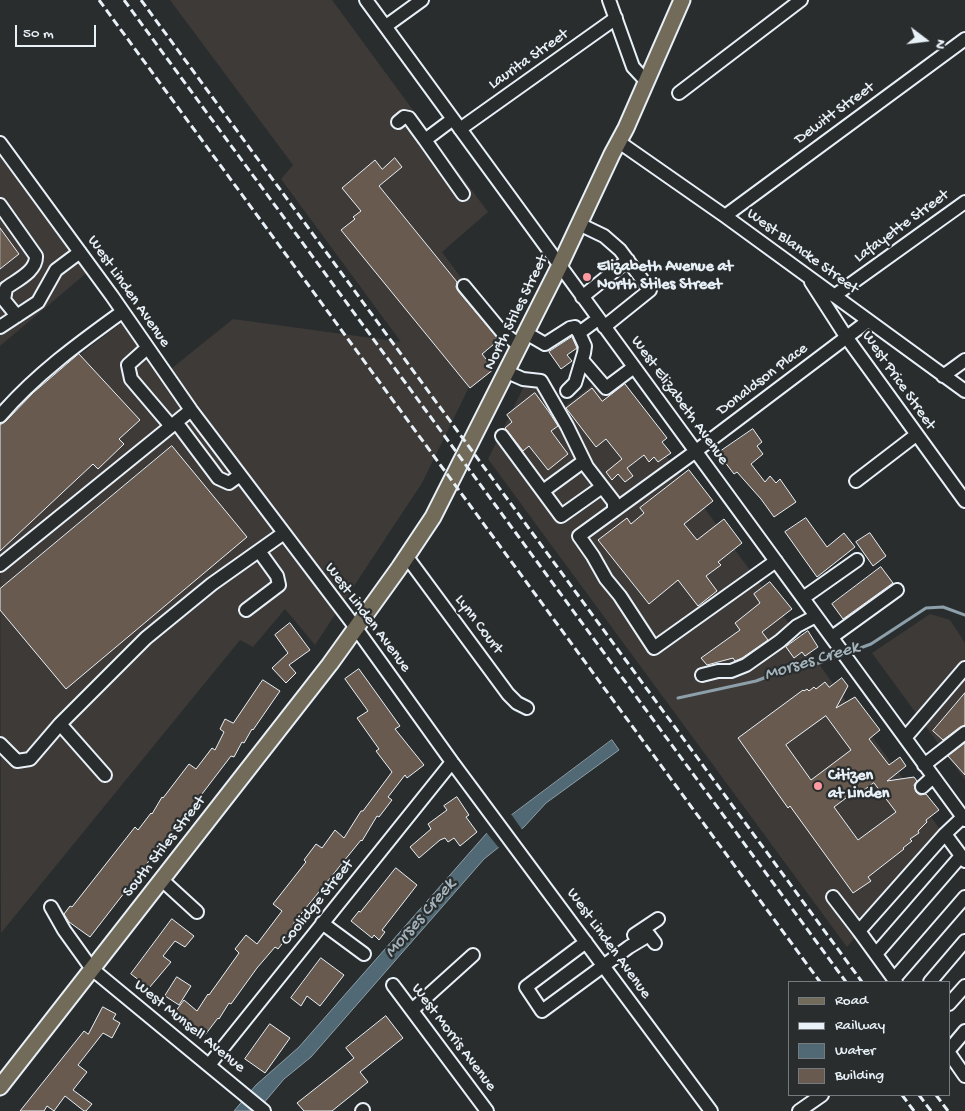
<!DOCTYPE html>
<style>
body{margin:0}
#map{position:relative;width:965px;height:1111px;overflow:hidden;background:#2a2d2e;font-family:"Gochi Hand",sans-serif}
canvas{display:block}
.legend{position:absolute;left:788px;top:981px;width:162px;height:115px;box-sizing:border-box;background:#2a2d2e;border:1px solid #767b7f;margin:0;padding:6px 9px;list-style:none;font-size:15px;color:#e8f1f8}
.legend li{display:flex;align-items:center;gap:10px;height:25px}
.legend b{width:25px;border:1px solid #767b7f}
.north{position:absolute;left:900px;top:15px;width:50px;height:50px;-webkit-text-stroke:4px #2a2d2e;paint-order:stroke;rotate:105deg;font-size:14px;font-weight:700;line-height:20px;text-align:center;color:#e8f1f8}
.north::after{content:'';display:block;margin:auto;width:18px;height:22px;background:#e8f1f8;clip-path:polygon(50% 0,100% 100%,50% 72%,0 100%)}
.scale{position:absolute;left:15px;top:25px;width:81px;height:22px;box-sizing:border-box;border:2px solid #e8f1f8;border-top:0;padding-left:6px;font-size:15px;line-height:18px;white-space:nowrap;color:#e8f1f8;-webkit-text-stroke:4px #2a2d2e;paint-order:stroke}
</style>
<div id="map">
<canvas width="965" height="1111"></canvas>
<ul class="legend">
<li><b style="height:6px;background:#736b5a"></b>Road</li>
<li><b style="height:6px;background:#e8f1f8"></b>Railway</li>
<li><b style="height:14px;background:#506975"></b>Water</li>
<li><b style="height:14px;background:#685a4f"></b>Building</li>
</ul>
<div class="north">N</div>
<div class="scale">50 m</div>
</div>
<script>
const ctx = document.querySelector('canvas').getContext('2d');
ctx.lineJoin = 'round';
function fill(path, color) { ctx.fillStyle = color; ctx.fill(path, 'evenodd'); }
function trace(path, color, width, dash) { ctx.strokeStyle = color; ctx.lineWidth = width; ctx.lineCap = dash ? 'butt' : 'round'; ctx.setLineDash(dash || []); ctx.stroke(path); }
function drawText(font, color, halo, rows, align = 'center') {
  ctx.font = font + ' "Gochi Hand",sans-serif'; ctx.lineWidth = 4.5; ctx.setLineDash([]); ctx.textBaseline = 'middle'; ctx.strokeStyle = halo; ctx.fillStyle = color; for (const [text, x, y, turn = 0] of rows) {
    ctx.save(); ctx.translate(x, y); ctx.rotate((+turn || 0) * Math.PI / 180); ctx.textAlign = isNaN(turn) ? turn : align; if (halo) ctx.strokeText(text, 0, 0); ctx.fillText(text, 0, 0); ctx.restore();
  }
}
const built = new Path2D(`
 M170,0H332L488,212L442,252L498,328L422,483L315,645L285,609L253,647L240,640L1,933L0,419L5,413L121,323L161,377L233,319L401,342L281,179L293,165Z
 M0,146L90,270L0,346Z
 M531,372L560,410L606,374L942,832L847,947L488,459Z
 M930,614L950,620L965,643V780L872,653Z`);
const water = new Path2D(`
 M612,740L619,750L546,803L524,827L484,859L311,1057L284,1079L257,1111H234L256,1085L299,1047L486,834Z`);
const pier = new Path2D(`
 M511,814L523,831L499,848L486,832Z`);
const stream = new Path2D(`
 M847,653L871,644L926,608L943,607L965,615
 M678,698L756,681L785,670L819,663L841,655`);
const building = new Path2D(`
 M395,158L402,167L379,186L457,282L456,287L458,291L499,340L482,354L494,369L470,388L341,230L355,219L353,217L361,211L342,188L375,160L382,169Z
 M0,228L19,254L0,269Z
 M572,337L577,348L567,355L572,361L561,369L549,352Z
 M79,354L140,420L119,439L124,444L98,469L93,464L0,551V425L6,421L33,393Z
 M625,384L667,438L662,442L671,453L658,462L654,457L649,462L644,455L627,468L633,476L625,482L618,474L612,480L606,472L622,459L606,439L596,447L566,408L592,388L602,401Z
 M535,393L549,412L558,426L551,431L568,454L548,470L529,446L523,451L505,428L512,422L507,415Z
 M753,429L762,442L757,446L763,454L751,464L765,482L770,476L776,483L780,479L796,502L774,517L761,499L737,472L734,474L718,453Z
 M172,446L247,537L66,689L0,610V589Z
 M689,470L713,501L684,524L697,540L724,519L742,543L718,562L721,565L706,576L717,591L698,606L678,580L649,604L598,540L627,518L631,524L644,513L640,508Z
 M806,518L827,547L844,533L855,547L817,577L785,532Z
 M870,533L886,556L873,566L856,542Z
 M881,567L893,583L843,619L832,604Z
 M770,582L792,609L762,632L768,640L742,658L735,661L733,658L707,665L701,658L740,630L735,623L760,603L754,594Z
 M290,623L310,650L289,665L296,673L286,683L272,668L288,653L275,635Z
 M808,631L818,647L805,656L802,652L794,658L786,647Z
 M359,669L400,726L395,729L424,765L407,778L405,775L388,797L392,800L379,817L377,816L362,841L361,840L293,924L296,926L278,949L275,947L257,968L231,1004L229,1003L219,1019L218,1018L205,1035L175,1012L184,1000L197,1011L208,994L209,995L239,953L235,949L246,935L257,944L282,911L273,904L306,862L304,860L316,844L322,848L335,830L344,838L361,811H363L392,772L376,751L379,749L357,718L368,711L345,679Z
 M842,678L848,686L836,708L855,697L880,730L869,739L889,765L900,757L906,766L887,781L914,777L917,781L914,785L916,792L920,795L926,794L939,810L926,820L927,822L918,831L919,833L910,839L912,841L903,848L904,849L868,877L871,881L853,893L790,806L788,808L738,738L803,690L804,691L807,689L809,691L814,687L816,689L825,682L829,687ZM826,716L851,750L811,780L786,745ZM874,783L896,812L858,840L834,807L858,789L861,792Z
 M263,680L280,691L273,701L253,730L252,729L244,743L242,742L234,757L231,756L189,811L187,810L177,827L176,826L90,937L69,922L64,914L70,906L72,907L135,827L138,830L151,813L152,814L162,797L163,798L189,764L196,769L212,748L215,750L224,732L220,729L225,719L233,723Z
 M965,693V725L960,727L943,740L933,731Z
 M965,743V775L948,756Z
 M457,797L469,815L466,817L477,832L460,846L454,838L448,842L445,838L440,840L419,858L410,847L431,829L428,824L447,810L444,806Z
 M396,868L417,885L382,930L385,932L379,940L374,935L372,938L351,921L359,911L360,912Z
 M172,919L194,936L185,947L175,941L163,956L171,962L149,988L131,974Z
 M321,958L344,975L320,1006L307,996L301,1006L291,998Z
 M177,977L191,986L179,1005L165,996Z
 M103,1007L116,1014L113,1019L120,1023L112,1038L103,1033L78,1065L87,1072L73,1090L92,1104L86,1111H84L65,1096L54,1111L47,1106L44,1111H20L84,1031L88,1034Z
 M386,1016L403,1038L360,1072L368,1082L332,1111H304L297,1103L354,1058L346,1048Z
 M270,1024L290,1038L265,1073L245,1059Z`);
const minor = new Path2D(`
 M366,0L965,820
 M609,0L633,67L646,81
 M386,26L422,0
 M679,93L801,0
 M453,119L425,140L463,194
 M398,122L404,117L409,118L425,140
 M460,129L616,18
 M619,142L725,216L965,391
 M0,143L112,296L191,410L356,628L452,762L711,1111
 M0,205L36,256C37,271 17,280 6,288L4,300L17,316
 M725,216L965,39
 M579,224L604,236L620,250L650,290L604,327
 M811,282L847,338L965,501
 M464,286L502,332L520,346
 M834,296L965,202
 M582,297L628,260
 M0,327L38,302L56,270L80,252
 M526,333L545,344L570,328L575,327L579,333
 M147,348L128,365L131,379L171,426
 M582,360L606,388L634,367
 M507,372L523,379L541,381L567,426L587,467L614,502V510
 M943,376L965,360
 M567,391L575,383L584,353L585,346L579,333L598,319
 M0,416C35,375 79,343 122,312
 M176,422L218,478L229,483L240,475
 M502,436L561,516L602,487
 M856,481L916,435
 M543,491L584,461
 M407,557L508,694L517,703L527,708
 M776,561L654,648L620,596L606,579L593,556L579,536L696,451L868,321
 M0,565L191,410
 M803,598L857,560
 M246,610L279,585L277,576L259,551
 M832,637L897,590
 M702,675L718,671H731L746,665L780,641L797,626L816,616
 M60,724L105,775
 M905,738L965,668
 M0,744L17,761L30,759L60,724L146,638L212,584L284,533
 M924,765L965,733
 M922,787L933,777
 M945,834L965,861
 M162,880L197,912
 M833,897L859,931
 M51,907L64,930L92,969L264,1111
 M322,923L364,954
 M634,935L658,919
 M586,942L526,987L542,1011L629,947L649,935L655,943
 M876,954L961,856
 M894,979L965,897
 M896,982L859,931L945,834L963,817
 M930,982L965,941
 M393,985L487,1111
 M949,1004L965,986
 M412,1010L473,955
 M949,1050L965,1031
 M949,1053L965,1076
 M209,1065L452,762
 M362,1111L363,1110
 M799,1111L822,1095`);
const major = new Path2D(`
 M0,1087L330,664L399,568L433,517L559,267L612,154L626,128L682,0`);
const rail = new Path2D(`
 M99,0L820,982
 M124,0L846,982
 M141,0L862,982
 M902,1095L914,1111
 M919,1095L931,1111
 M936,1095L948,1111`);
const markers = [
 [587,277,5,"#ff9aa2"],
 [818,786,5,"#ff9aa2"]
];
const streetNames = [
 ["Laurita Street",529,60,-35],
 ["Dewitt Street",835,114,-36],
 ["Lafayette Street",902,227,-36],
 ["West Blancke Street",802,252,36],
 ["West Linden Avenue",128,292,55],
 ["North Stiles Street",517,313,-64],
 ["Donaldson Place",763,380,-37],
 ["West Price Street",898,381,55],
 ["West Elizabeth Avenue",679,401,54],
 ["West Linden Avenue",367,618,53],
 ["Lynn Court",478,625,53],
 ["South Stiles Street",165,847,-52],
 ["Coolidge Street",318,903,-51],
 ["West Linden Avenue",608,944,54],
 ["West Munsell Avenue",189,1027,39],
 ["West Morris Avenue",453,1038,53]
];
const poiNames = [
 ["Elizabeth Avenue at",597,268],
 ["North Stiles Street",597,286],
 ["Citizen",828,777],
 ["at Linden",828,795]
];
const waterNames = [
 ["Morses Creek",812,662,-17],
 ["Morses Creek",421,919,-49]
];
fill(built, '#3d3a38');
fill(water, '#506975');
trace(water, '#8d9fa9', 1);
fill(pier, '#2a2d2e');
trace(stream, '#8d9fa9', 3);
fill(building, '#685a4f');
trace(building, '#e8f1f8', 1);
trace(minor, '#e8f1f8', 16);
trace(major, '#e8f1f8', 19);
trace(minor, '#2a2d2e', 12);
trace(major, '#736b5a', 15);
trace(rail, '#e8f1f8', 3, [8, 4]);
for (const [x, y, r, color] of markers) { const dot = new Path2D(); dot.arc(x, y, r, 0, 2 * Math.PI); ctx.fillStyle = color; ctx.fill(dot); trace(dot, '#2a2d2e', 2); }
drawText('16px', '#e8f1f8', '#2a2d2e', streetNames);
drawText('bold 16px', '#e8f1f8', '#2a2d2e', poiNames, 'left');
drawText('italic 18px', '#a4b4bd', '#2a2d2e', waterNames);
</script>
